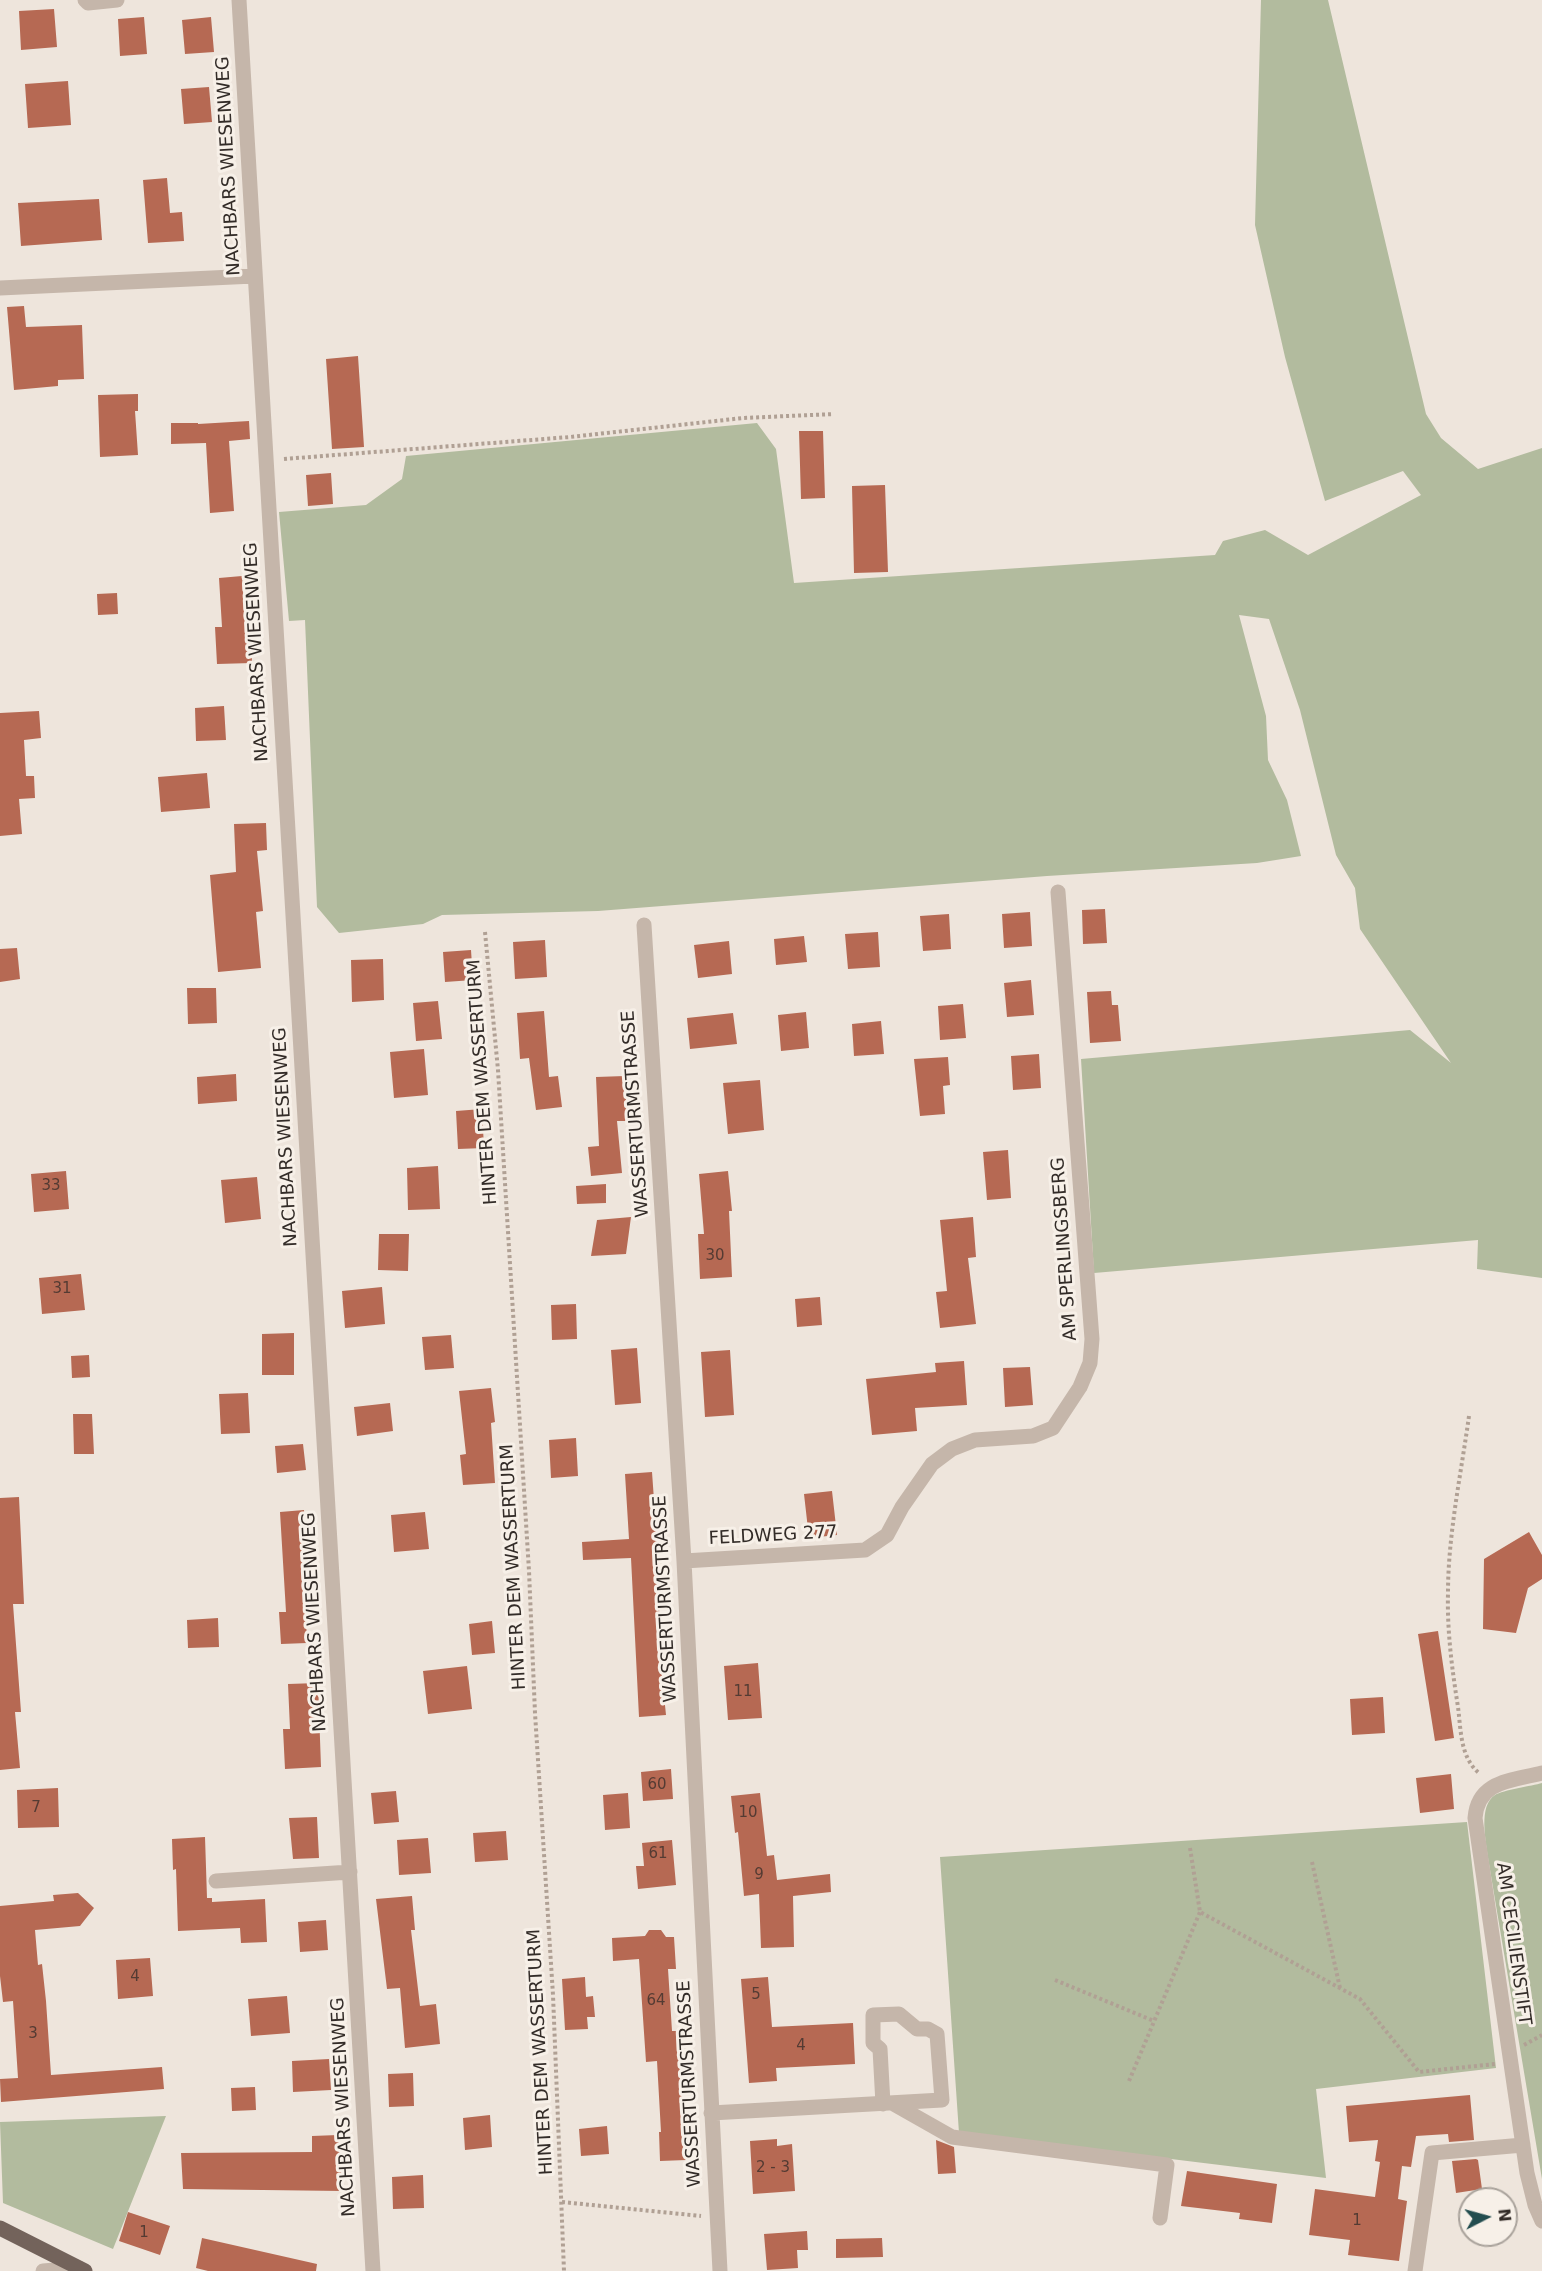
<!DOCTYPE html>
<style>
body{margin:0}
#map{position:relative;width:1542px;height:2271px;overflow:hidden;background:#eee5dc;font-family:"DejaVu Sans",sans-serif}
canvas{display:block}
.north{position:absolute;left:1458px;top:2187px;width:60px;height:60px;box-sizing:border-box;background:#f7f0e8;border:2px solid #a9a29b;border-radius:50%;rotate:84deg;font-size:16px;font-weight:700;line-height:24px;text-align:center;color:#332c28}
.north::after{content:'';display:block;margin:auto;width:21px;height:27px;background:#234d4f;clip-path:polygon(50% 0,100% 100%,50% 72%,0 100%)}
</style>
<div id="map">
<canvas width="1542" height="2271"></canvas>
<div class="north">N</div>
</div>
<script>
const ctx = document.querySelector('canvas').getContext('2d');
ctx.lineJoin = 'round';
function fill(path, color) { ctx.fillStyle = color; ctx.fill(path, 'evenodd'); }
function trace(path, color, width, dash) { ctx.strokeStyle = color; ctx.lineWidth = width; ctx.lineCap = dash ? 'butt' : 'round'; ctx.setLineDash(dash || []); ctx.stroke(path); }
function drawText(font, color, halo, rows, align = 'center') {
  ctx.font = font + ' "DejaVu Sans",sans-serif'; ctx.lineWidth = 6; ctx.setLineDash([]); ctx.textBaseline = 'middle'; ctx.strokeStyle = halo; ctx.fillStyle = color; for (const [text, x, y, turn = 0] of rows) {
    ctx.save(); ctx.translate(x, y); ctx.rotate((+turn || 0) * Math.PI / 180); ctx.textAlign = isNaN(turn) ? turn : align; if (halo) ctx.strokeText(text, 0, 0); ctx.fillText(text, 0, 0); ctx.restore();
  }
}
const green = new Path2D(`
 M1261,0H1328L1426,414L1441,438L1478,469L1542,448V1278L1477,1269L1478,1240L1094,1273L1081,1059L1410,1030L1451,1063L1360,929L1355,888L1336,855L1300,710L1269,619L1239,615L1266,716L1268,760L1287,800L1301,856L1257,863L1047,876L598,911L442,915L423,924L339,933L317,907L305,620L289,621L279,512L366,505L402,479L406,456L757,423L776,449L794,583L1215,555L1223,541L1265,530L1308,555L1421,495L1403,471L1325,501L1285,357L1255,225Z
 M1542,1783V2179L1488,1858C1486,1841 1478,1806 1495,1795C1503,1790 1532,1786 1542,1783Z
 M1467,1822L1496,2068L1316,2089L1326,2178L959,2133L940,1857Z
 M166,2116L113,2249L3,2203L0,2122Z`);
const building = new Path2D(`
 M54,9L57,47L21,50L19,11Z
 M144,17L147,54L120,56L118,19Z
 M211,17L214,52L185,54L182,20Z
 M68,81L71,125L28,128L25,84Z
 M209,87L212,122L184,124L181,89Z
 M167,178L170,213L182,212L184,241L148,243L143,180Z
 M99,199L102,240L21,246L18,203Z
 M24,306L26,327L82,325L84,379L58,380V386L14,390L7,307Z
 M358,356L364,447L332,449L326,359Z
 M138,394V411H135L138,455L100,457L98,395Z
 M249,421L250,439L229,441L234,511L210,513L206,443L171,444V423H198V424Z
 M799,431H823L825,498L801,499Z
 M331,473L333,504L308,506L306,475Z
 M885,485L888,572L854,573L852,486Z
 M242,576L245,626H251L252,663L217,664L215,627H222L219,578Z
 M117,593L118,614L98,615L97,594Z
 M224,706L226,740L196,741L195,708Z
 M39,711L41,738L24,740L26,776H34L35,798L19,799L22,834L0,836V713Z
 M207,773L210,808L161,812L158,777Z
 M266,823L267,850L257,851L263,911L256,912L261,968L218,972L210,875L236,872L234,824Z
 M1105,909L1107,943L1083,944L1082,910Z
 M1030,912L1032,946L1004,948L1002,914Z
 M949,914L951,949L923,951L920,916Z
 M878,932L880,967L848,969L845,934Z
 M804,936L807,962L776,965L774,939Z
 M545,940L547,977L515,979L513,942Z
 M729,941L732,974L698,978L694,945Z
 M17,948L20,979L0,982V949Z
 M471,950L473,980L445,982L443,952Z
 M383,959L384,1000L352,1002L351,960Z
 M1031,980L1034,1015L1007,1017L1004,983Z
 M187,988H216L217,1023L188,1024Z
 M1111,991L1112,1005H1118L1121,1041L1090,1043L1087,992Z
 M438,1001L442,1039L416,1041L413,1003Z
 M963,1004L966,1038L940,1040L938,1006Z
 M544,1011L549,1077L558,1076L562,1107L536,1110L529,1058L520,1059L517,1013Z
 M806,1012L809,1048L781,1051L778,1015Z
 M733,1013L737,1044L690,1049L687,1018Z
 M881,1021L884,1054L854,1056L852,1024Z
 M424,1049L428,1095L394,1098L390,1052Z
 M1039,1054L1041,1088L1013,1090L1011,1056Z
 M948,1057L950,1085L943,1086L945,1114L920,1116L914,1059Z
 M236,1074L237,1101L198,1104L197,1077Z
 M625,1076L627,1121H617L622,1173L591,1176L588,1147L599,1146L596,1077Z
 M760,1080L764,1130L728,1134L723,1083Z
 M482,1109L484,1148L458,1149L456,1111Z
 M1008,1150L1011,1198L987,1200L983,1152Z
 M438,1166L440,1209L408,1210L407,1168Z
 M66,1171L69,1209L34,1212L31,1174Z
 M728,1171L732,1211H729L732,1277L700,1279L698,1234H704L699,1174Z
 M257,1177L261,1219L225,1223L221,1180Z
 M606,1184V1203L577,1204L576,1186Z
 M631,1217L626,1254L591,1256L597,1220Z
 M973,1217L976,1257L968,1258L976,1324L940,1328L936,1292L947,1291L940,1220Z
 M379,1234H409L408,1271L378,1270Z
 M81,1274L85,1310L42,1314L39,1278Z
 M382,1287L385,1324L345,1328L342,1291Z
 M820,1297L822,1325L797,1327L795,1299Z
 M576,1304L577,1339L552,1340L551,1305Z
 M294,1333V1375H262V1334Z
 M451,1335L454,1368L425,1370L422,1337Z
 M637,1348L641,1403L615,1405L611,1350Z
 M730,1350L734,1415L705,1417L701,1352Z
 M89,1355L90,1377L72,1378L71,1356Z
 M964,1361L967,1405L915,1408L917,1431L872,1435L866,1379L936,1372L935,1363Z
 M1030,1367L1033,1405L1005,1407L1003,1368Z
 M491,1388L495,1422L491,1423L495,1483L463,1485L460,1455L466,1454L459,1391Z
 M248,1393L250,1433L221,1434L219,1394Z
 M390,1403L393,1431L357,1436L354,1407Z
 M73,1414H92L94,1454H74Z
 M576,1438L578,1476L551,1478L549,1440Z
 M303,1444L306,1470L277,1473L275,1446Z
 M652,1472L661,1598H659L662,1676L666,1715L639,1717L631,1558L583,1560L582,1542L629,1539L625,1474Z
 M832,1491L837,1535L809,1538L804,1494Z
 M19,1497L24,1604H13L21,1712H15L20,1768L0,1770V1498Z
 M304,1510L308,1597H305L307,1643L281,1644L279,1612H286L280,1512Z
 M425,1512L429,1549L394,1552L391,1515Z
 M1529,1532L1542,1555V1579L1528,1588L1516,1633L1483,1629L1484,1559Z
 M218,1618L219,1647L188,1648L187,1620Z
 M492,1621L495,1653L472,1655L469,1624Z
 M1438,1631L1454,1738L1435,1741L1418,1634Z
 M758,1663L762,1718L728,1720L724,1666Z
 M467,1666L472,1709L428,1714L423,1671Z
 M318,1683L321,1767L285,1769L283,1729H290L288,1684Z
 M1383,1697L1385,1733L1352,1735L1350,1699Z
 M671,1769L673,1799L643,1801L641,1772Z
 M1451,1774L1454,1809L1420,1813L1416,1778Z
 M58,1788L59,1827L18,1828L17,1790Z
 M396,1791L399,1822L374,1824L371,1793Z
 M628,1793L630,1828L605,1830L603,1795Z
 M760,1793L767,1856L774,1855L777,1880L830,1874L831,1892L793,1896L794,1947L761,1948L759,1894L744,1896L738,1832L735,1833L731,1796Z
 M317,1817L319,1858L293,1859L289,1818Z
 M506,1831L508,1860L475,1862L473,1833Z
 M205,1837L207,1898H212V1902L265,1899L267,1942L241,1943L240,1928L178,1931L176,1869L173,1870L172,1839Z
 M428,1838L431,1873L399,1875L397,1840Z
 M672,1840L676,1885L638,1889L636,1866H644L642,1843Z
 M78,1893L94,1908L80,1926L35,1930L38,1965L42,1964L46,2001L51,2075L162,2067L164,2089L1,2102L0,2079L18,2078L13,2001L3,2002L0,1976V1906L54,1901L53,1895Z
 M412,1896L415,1930H411L420,2006L436,2004L440,2044L405,2048L400,1988L387,1989L376,1899Z
 M326,1920L328,1950L300,1952L298,1922Z
 M649,1930H661L666,1937H674L676,1969H668L672,2031H680L682,2060H679L686,2160L660,2161L659,2132H661L657,2061L646,2062L639,1959L613,1961L612,1938L645,1936Z
 M150,1958L153,1996L118,1999L116,1960Z
 M585,1977L586,1997L593,1996L595,2017H587L588,2029L565,2030L562,1979Z
 M768,1977L772,2027L853,2023L855,2064L776,2068L777,2081L749,2083L741,1979Z
 M287,1996L290,2033L251,2036L248,1999Z
 M329,2059L331,2090L293,2092L292,2061Z
 M413,2073L414,2106L389,2107L388,2074Z
 M255,2087L256,2110L232,2111L231,2088Z
 M1470,2095L1474,2140L1449,2142L1448,2134L1416,2136L1411,2167L1402,2166L1398,2199L1407,2201L1399,2261L1348,2255L1350,2240L1309,2235L1315,2189L1375,2197L1380,2162L1375,2161L1378,2140L1349,2142L1346,2106Z
 M490,2115L492,2147L465,2150L463,2118Z
 M607,2126L609,2154L581,2156L579,2129Z
 M338,2135L343,2191L183,2189L181,2153L312,2152V2136Z
 M777,2139V2146L792,2144L795,2191L753,2194L750,2141Z
 M936,2140L954,2147L956,2173L938,2174Z
 M1476,2159L1478,2160L1482,2189L1456,2193L1452,2161Z
 M1187,2171L1277,2184L1272,2223L1239,2219L1240,2213L1181,2206Z
 M423,2175L424,2208L393,2209L392,2177Z
 M128,2212L170,2226L160,2255L119,2241Z
 M807,2231L808,2250H797L798,2268L767,2270L764,2234Z
 M202,2238L317,2264L316,2271H208L196,2268Z
 M882,2238L883,2257L836,2258V2239Z`);
const path = new Path2D(`
 M284,459L570,437L743,418L834,414
 M485,932L498,1070L529,1571L535,1713L553,1995L564,2271
 M1469,1416C1461,1474 1448,1535 1448,1593C1447,1631 1452,1669 1458,1707C1461,1730 1460,1758 1480,1774
 M1190,1848L1200,1912L1360,1999L1419,2072L1495,2064
 M1312,1862L1340,1988
 M1055,1980L1154,2021
 M1524,2045L1542,2035
 M1129,2081L1200,1912
 M562,2202L701,2216`);
const minor = new Path2D(`
 M85,0L88,3L117,0
 M239,0L373,2271
 M0,288L254,276
 M644,925L684,1561L720,2271
 M684,1561L865,1550L887,1535L902,1507L932,1464L952,1449L975,1440L1033,1436L1053,1428L1080,1387L1090,1363L1092,1339L1058,892
 M1542,1773C1512,1781 1478,1780 1475,1818L1527,2173L1535,2205L1542,2221
 M216,1881L350,1872
 M892,2103L952,2137L1167,2165L1160,2218
 M711,2113L942,2100L937,2034L928,2029H917L899,2014L873,2015V2043L880,2049L883,2104
 M43,2271L79,2268
 M1415,2271L1432,2153L1523,2145`);
const major = new Path2D(`
 M0,2228L85,2271`);
const numberNames = [
 ["33",51,1186],
 ["30",715,1256],
 ["31",62,1289],
 ["11",743,1692],
 ["60",657,1785],
 ["7",36,1808],
 ["10",748,1813],
 ["61",658,1854],
 ["9",759,1875],
 ["4",135,1977],
 ["5",756,1995],
 ["64",656,2001],
 ["3",33,2034],
 ["4",801,2046],
 ["2 - 3",773,2168],
 ["1",1357,2221],
 ["1",144,2233]
];
const streetNames = [
 ["NACHBARS WIESENWEG",229,166,-93],
 ["NACHBARS WIESENWEG",257,652,-93],
 ["HINTER DEM WASSERTURM",483,1082,-94],
 ["WASSERTURMSTRASSE",636,1114,-94],
 ["NACHBARS WIESENWEG",286,1137,-93],
 ["AM SPERLINGSBERG",1065,1249,-94],
 ["FELDWEG 277",773,1536,-3],
 ["HINTER DEM WASSERTURM",514,1567,-93],
 ["WASSERTURMSTRASSE",666,1599,-93],
 ["NACHBARS WIESENWEG",315,1622,-93],
 ["AM CECILIENSTIFT",1513,1944,82],
 ["HINTER DEM WASSERTURM",541,2052,-93],
 ["WASSERTURMSTRASSE",690,2084,-93],
 ["NACHBARS WIESENWEG",344,2107,-93]
];
fill(green, '#b2bb9e');
fill(building, '#b66953');
trace(path, '#b0a094', 4, [3, 3]);
trace(minor, '#c5b6aa', 15);
trace(major, '#73635b', 15);
drawText('15px', '#543b33', null, numberNames);
drawText('18px', '#332c28', '#f7f0e8', streetNames);
</script>
